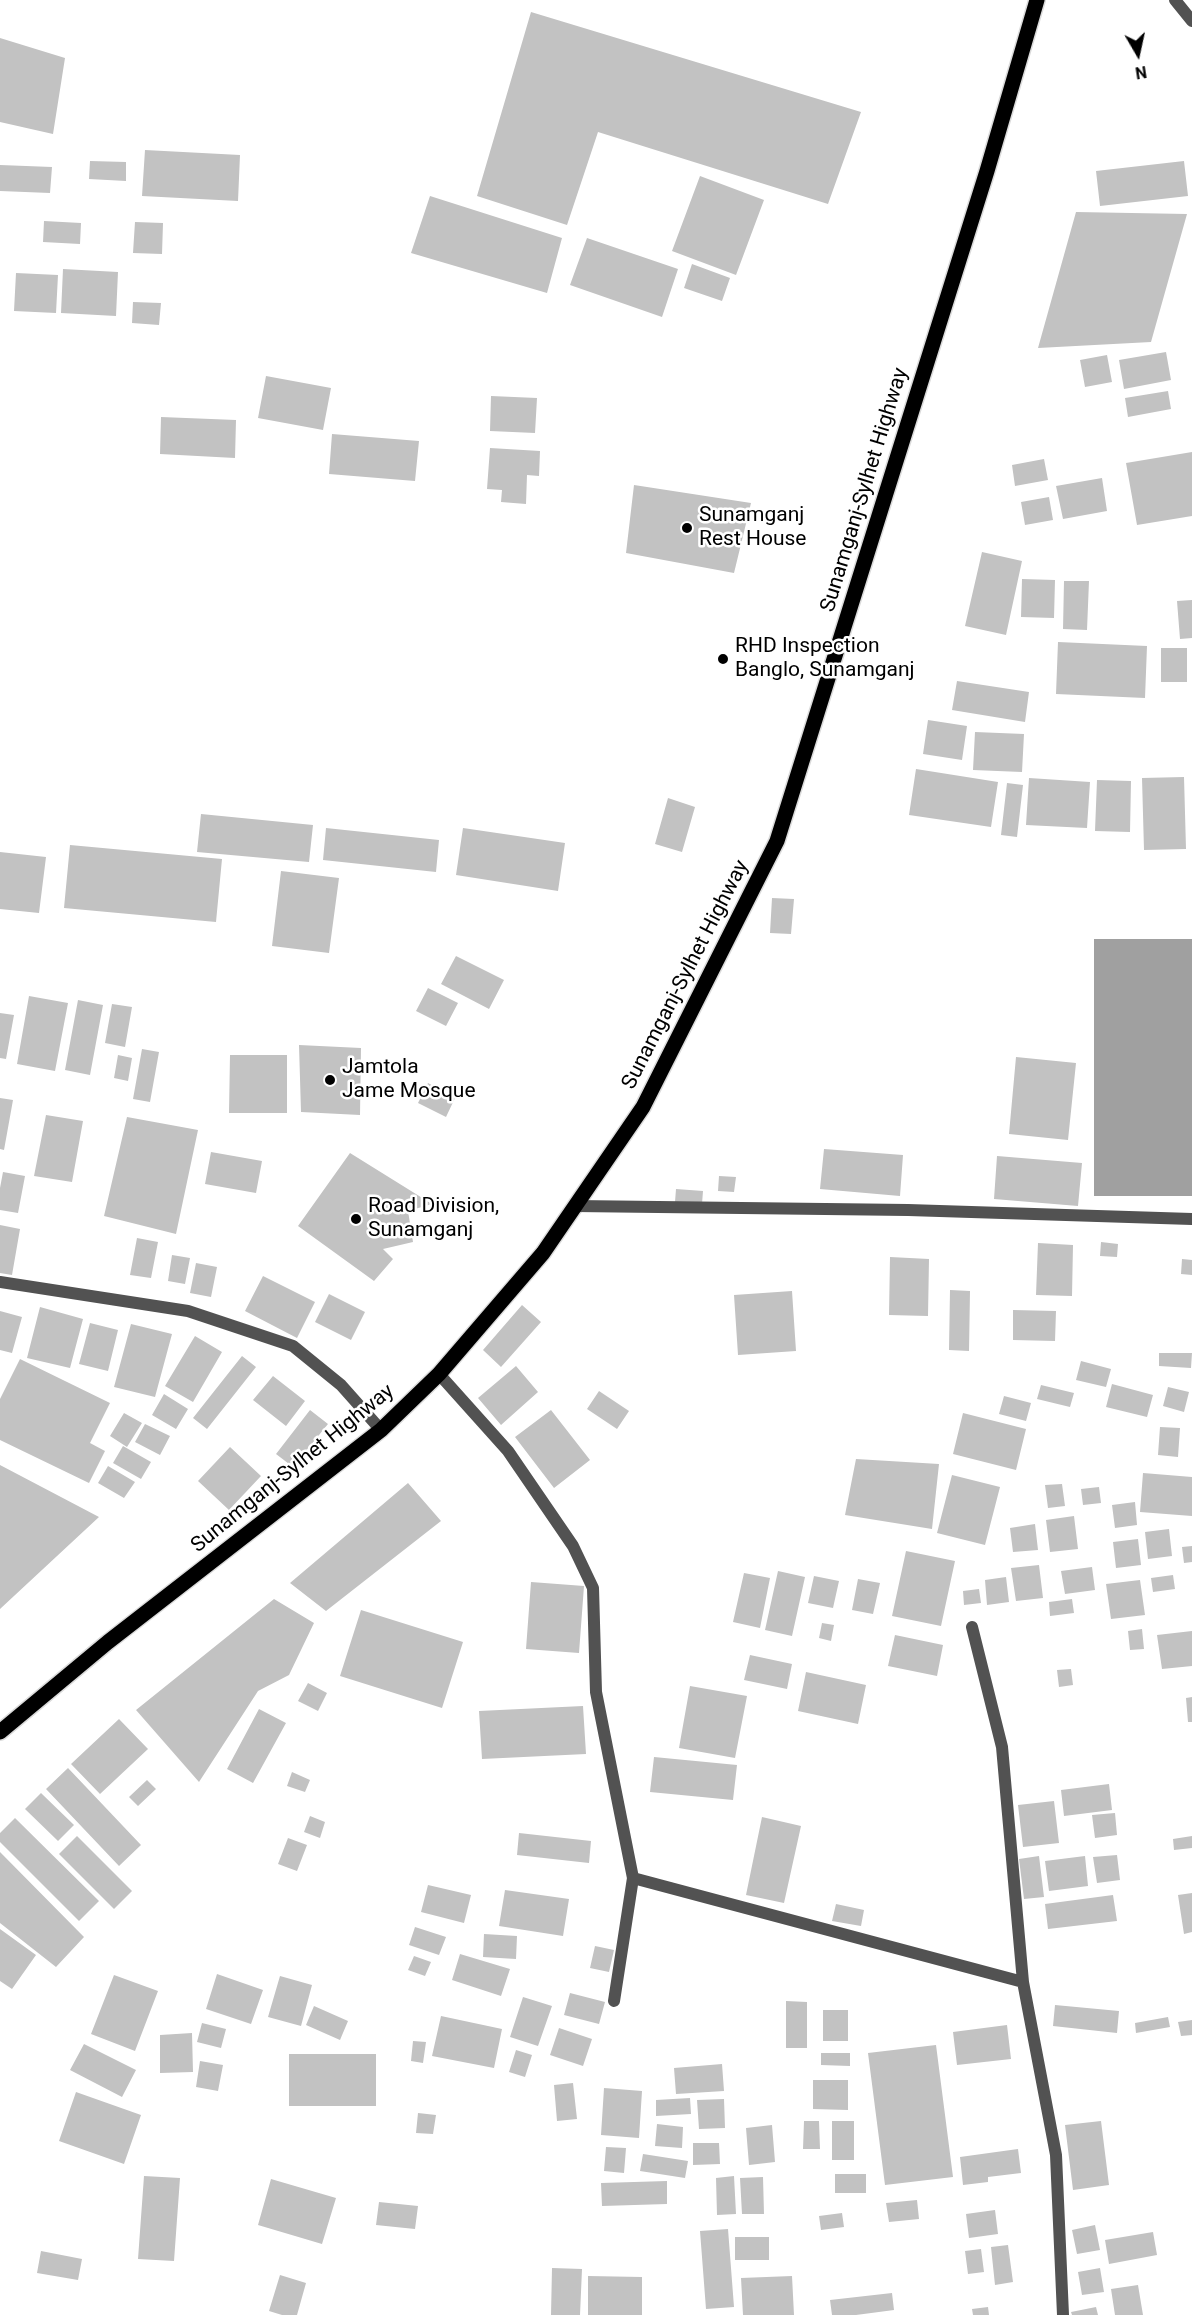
<!DOCTYPE html>
<style>
body{margin:0}
#map{position:relative;width:1192px;height:2315px;overflow:hidden;background:#fff;font-family:Roboto,sans-serif}
canvas{display:block}
.north{position:absolute;left:1108px;top:24px;width:60px;height:60px;-webkit-text-stroke:4px #fff;paint-order:stroke;rotate:171deg;font-size:16px;font-weight:700;line-height:24px;text-align:center;color:#000}
.north::after{content:'';display:block;margin:auto;width:21px;height:27px;background:#000;clip-path:polygon(50% 0,100% 100%,50% 72%,0 100%)}
</style>
<div id="map">
<canvas width="1192" height="2315"></canvas>
<div class="north">N</div>
</div>
<script>
const ctx = document.querySelector('canvas').getContext('2d');
ctx.lineJoin = 'round';
function fill(path, color) { ctx.fillStyle = color; ctx.fill(path, 'evenodd'); }
function trace(path, color, width, dash) { ctx.strokeStyle = color; ctx.lineWidth = width; ctx.lineCap = dash ? 'butt' : 'round'; ctx.setLineDash(dash || []); ctx.stroke(path); }
function drawText(font, color, halo, rows, align = 'center') {
  ctx.font = font + ' Roboto,sans-serif'; ctx.lineWidth = 5; ctx.setLineDash([]); ctx.textBaseline = 'middle'; ctx.strokeStyle = halo; ctx.fillStyle = color; for (const [text, x, y, turn = 0] of rows) {
    ctx.save(); ctx.translate(x, y); ctx.rotate((+turn || 0) * Math.PI / 180); ctx.textAlign = isNaN(turn) ? turn : align; if (halo) ctx.strokeText(text, 0, 0); ctx.fillText(text, 0, 0); ctx.restore();
  }
}
const water = new Path2D(`
 M1094,939H1192V1196H1094Z`);
const building = new Path2D(`
 M531,12L861,112L828,204L598,132L567,225L477,196Z
 M0,38L65,58L53,134L0,122Z
 M145,150L240,155L238,201L142,196Z
 M90,161L126,162V181L89,179Z
 M1184,161L1188,196L1100,206L1096,171Z
 M0,165L52,167L50,193L0,191Z
 M700,176L764,200L736,275L672,251Z
 M430,196L562,238L547,293L411,253Z
 M1076,212L1187,214L1151,342L1038,348Z
 M44,221L81,223L80,244L43,242Z
 M135,222L163,223L162,254L133,253Z
 M587,238L678,269L662,317L570,285Z
 M692,264L730,278L722,301L684,288Z
 M63,269L118,272L116,316L61,313Z
 M16,273L58,275L56,313L14,311Z
 M133,302L161,303L159,325L132,323Z
 M1166,352L1171,380L1124,389L1119,360Z
 M1107,355L1112,382L1085,387L1080,360Z
 M266,376L331,388L323,430L258,418Z
 M1168,391L1171,409L1128,417L1125,398Z
 M491,396L537,398L535,433L490,431Z
 M161,417L236,420L235,458L160,454Z
 M332,434L419,441L415,481L329,474Z
 M490,448L540,451L539,476L527,475L526,504L501,502L502,490L487,489Z
 M1192,452V516L1137,525L1126,463Z
 M1044,459L1048,480L1015,486L1012,465Z
 M1102,478L1107,511L1063,519L1056,486Z
 M634,485L751,503L734,573L626,553Z
 M1049,497L1053,520L1025,525L1021,502Z
 M982,552L1022,561L1006,635L965,626Z
 M1022,579L1055,580L1054,618L1021,617Z
 M1064,581H1089L1087,630L1063,629Z
 M1192,600V638L1180,639L1177,601Z
 M1058,642L1147,646L1145,698L1056,694Z
 M1161,648H1187V682H1161Z
 M957,681L1029,692L1025,722L952,710Z
 M928,720L967,726L962,760L923,754Z
 M975,732L1024,734L1022,772L973,770Z
 M916,769L998,782L991,827L909,815Z
 M1184,777L1186,849L1144,850L1142,778Z
 M1029,778L1090,782L1087,828L1026,825Z
 M1097,780L1131,781L1130,832L1095,831Z
 M1007,783L1023,785L1017,837L1001,835Z
 M668,798L695,807L682,852L655,844Z
 M201,814L313,825L309,862L197,852Z
 M326,828L439,840L436,872L323,860Z
 M463,828L565,843L558,891L456,875Z
 M70,845L222,859L216,922L64,908Z
 M0,852L46,857L39,913L0,909Z
 M281,871L339,878L329,953L272,946Z
 M772,898L794,899L791,934L770,933Z
 M456,956L504,980L489,1009L441,984Z
 M428,988L458,1003L446,1026L416,1011Z
 M29,996L68,1003L55,1071L17,1064Z
 M78,1000L103,1005L90,1075L65,1070Z
 M112,1004L132,1007L125,1047L105,1043Z
 M0,1013L14,1015L6,1059L0,1058Z
 M299,1045L361,1048L360,1115L301,1112Z
 M142,1049L159,1052L150,1102L133,1099Z
 M118,1055L132,1058L128,1081L114,1078Z
 M230,1055H287V1113H229Z
 M1016,1057L1076,1063L1068,1140L1009,1134Z
 M428,1083L455,1098L446,1117L418,1103Z
 M0,1098L13,1100L4,1150L0,1149Z
 M46,1115L83,1121L72,1182L34,1176Z
 M127,1117L198,1130L176,1234L104,1216Z
 M824,1149L903,1155L900,1196L820,1189Z
 M211,1152L262,1161L256,1193L205,1184Z
 M350,1153L432,1204L408,1211L413,1242L383,1249L393,1259L374,1281L298,1226Z
 M997,1156L1082,1163L1078,1206L994,1199Z
 M3,1172L25,1176L18,1213L0,1210V1188Z
 M719,1176L736,1177L734,1192L718,1191Z
 M676,1189L703,1191L702,1204L675,1202Z
 M0,1225L20,1229L12,1275L0,1273Z
 M137,1238L158,1242L151,1278L130,1275Z
 M1101,1242L1118,1244L1117,1257L1100,1256Z
 M1038,1243L1073,1245L1072,1296L1036,1295Z
 M172,1255L190,1258L185,1284L168,1281Z
 M890,1257L929,1259L928,1316L889,1315Z
 M1182,1259L1192,1260V1275L1181,1274Z
 M196,1263L217,1267L211,1297L190,1293Z
 M263,1276L315,1302L297,1338L245,1311Z
 M950,1290L970,1291L969,1351L949,1350Z
 M792,1291L796,1351L738,1355L734,1295Z
 M329,1294L365,1312L351,1340L315,1322Z
 M522,1305L541,1322L501,1367L483,1350Z
 M40,1307L83,1319L70,1368L27,1358Z
 M1013,1310L1056,1311L1055,1341L1013,1340Z
 M0,1311L22,1317L12,1353L0,1350Z
 M90,1323L118,1330L108,1371L79,1364Z
 M131,1324L172,1334L155,1397L114,1387Z
 M195,1336L222,1352L193,1402L165,1386Z
 M1159,1353H1192L1191,1368L1159,1366Z
 M242,1356L256,1367L207,1429L193,1418Z
 M20,1359L110,1403L90,1443L105,1451L89,1483L0,1440V1399Z
 M1081,1361L1111,1369L1106,1387L1076,1380Z
 M516,1366L538,1392L501,1425L478,1398Z
 M273,1376L305,1401L286,1426L253,1400Z
 M1112,1384L1153,1395L1147,1417L1106,1407Z
 M1041,1385L1074,1393L1070,1407L1037,1399Z
 M1168,1387L1189,1392L1184,1412L1163,1406Z
 M599,1391L629,1411L617,1429L587,1409Z
 M164,1394L188,1409L176,1429L152,1415Z
 M1004,1396L1031,1403L1026,1421L999,1414Z
 M310,1410L328,1424L293,1467L276,1454Z
 M551,1410L590,1460L554,1488L515,1437Z
 M124,1413L142,1423L127,1447L110,1436Z
 M963,1413L1026,1429L1016,1470L953,1454Z
 M145,1424L170,1436L160,1455L135,1442Z
 M1160,1427L1180,1428L1178,1457L1158,1455Z
 M123,1446L151,1462L141,1479L113,1463Z
 M230,1447L261,1476L229,1510L198,1481Z
 M856,1459L939,1464L932,1529L845,1515Z
 M0,1465L99,1517L0,1609Z
 M108,1466L135,1482L124,1498L98,1483Z
 M1143,1473L1192,1477V1516L1140,1512Z
 M952,1475L1000,1487L985,1545L937,1533Z
 M408,1483L441,1521L326,1611L290,1583Z
 M1062,1484L1065,1506L1048,1508L1045,1485Z
 M1099,1487L1101,1503L1083,1505L1081,1489Z
 M1135,1502L1137,1525L1115,1528L1112,1505Z
 M1074,1516L1078,1549L1050,1552L1046,1520Z
 M1035,1524L1038,1550L1013,1552L1010,1528Z
 M1169,1529L1172,1556L1148,1559L1145,1532Z
 M1138,1539L1141,1565L1116,1568L1113,1542Z
 M1192,1546V1562L1184,1563L1182,1547Z
 M906,1551L955,1561L941,1626L892,1616Z
 M1039,1565L1043,1598L1016,1601L1011,1568Z
 M1092,1567L1095,1590L1065,1594L1061,1571Z
 M778,1571L805,1577L792,1636L765,1630Z
 M744,1573L770,1578L760,1628L733,1622Z
 M1173,1575L1175,1589L1153,1592L1151,1578Z
 M814,1576L839,1581L833,1608L808,1603Z
 M1006,1577L1009,1602L987,1605L985,1580Z
 M858,1579L880,1583L873,1614L852,1610Z
 M1140,1580L1145,1615L1111,1619L1106,1584Z
 M531,1582L584,1586L579,1653L526,1649Z
 M979,1589L981,1603L964,1605L963,1591Z
 M274,1599L314,1623L289,1675L258,1691L199,1782L136,1710Z
 M1072,1599L1074,1613L1050,1616L1049,1602Z
 M361,1610L463,1642L442,1708L340,1676Z
 M822,1623L834,1625L831,1641L819,1638Z
 M1142,1629L1144,1649L1130,1650L1128,1631Z
 M1192,1631V1666L1162,1669L1157,1635Z
 M895,1635L943,1645L937,1676L888,1666Z
 M750,1655L792,1664L787,1689L744,1680Z
 M1071,1669L1073,1685L1059,1687L1057,1670Z
 M806,1672L866,1685L858,1724L798,1711Z
 M308,1683L327,1693L318,1711L298,1701Z
 M690,1686L747,1696L735,1758L679,1748Z
 M1192,1697V1722H1188L1186,1698Z
 M583,1706L586,1754L482,1759L479,1711Z
 M259,1709L286,1723L253,1783L227,1769Z
 M119,1719L148,1749L100,1794L71,1764Z
 M654,1757L737,1765L733,1800L650,1792Z
 M68,1768L141,1845L119,1866L46,1789Z
 M292,1772L310,1780L305,1792L287,1786Z
 M147,1780L156,1789L138,1806L129,1797Z
 M1109,1784L1112,1810L1064,1816L1061,1790Z
 M41,1793L74,1825L58,1841L25,1809Z
 M1054,1801L1059,1843L1023,1847L1018,1805Z
 M1115,1813L1117,1835L1095,1838L1092,1815Z
 M310,1816L325,1822L320,1838L304,1832Z
 M762,1817L801,1826L784,1903L746,1895Z
 M15,1818L99,1901L79,1921L0,1842V1833Z
 M519,1833L591,1841L589,1863L517,1855Z
 M77,1836L132,1891L114,1909L59,1854Z
 M1192,1836V1848L1174,1850L1173,1839Z
 M288,1838L307,1845L297,1871L278,1864Z
 M0,1852L84,1937L56,1967L0,1923Z
 M1117,1855L1120,1880L1097,1883L1093,1857Z
 M1039,1856L1044,1897L1024,1899L1019,1859Z
 M1085,1856L1088,1886L1049,1891L1045,1861Z
 M428,1885L471,1895L464,1923L421,1912Z
 M505,1890L569,1899L563,1936L499,1926Z
 M1192,1893V1932L1184,1934L1178,1895Z
 M1113,1895L1117,1921L1048,1929L1045,1904Z
 M836,1904L864,1910L861,1926L832,1921Z
 M415,1927L446,1937L439,1955L409,1945Z
 M0,1929L36,1955L12,1989L0,1981Z
 M484,1934L517,1936L516,1959L483,1957Z
 M595,1946L614,1950L609,1972L590,1968Z
 M460,1954L510,1969L501,1996L452,1980Z
 M414,1956L431,1962L425,1976L408,1970Z
 M217,1974L263,1990L251,2024L206,2009Z
 M114,1975L158,1991L135,2051L91,2034Z
 M280,1976L312,1985L301,2026L268,2017Z
 M570,1993L605,2002L599,2024L564,2015Z
 M523,1997L552,2006L538,2046L510,2037Z
 M786,2001L807,2002V2048H786Z
 M1055,2005L1119,2011L1117,2033L1053,2026Z
 M314,2006L348,2021L340,2040L306,2025Z
 M823,2010H848V2041H823Z
 M441,2016L502,2029L494,2068L432,2056Z
 M1168,2017L1170,2027L1136,2033L1135,2023Z
 M1192,2020V2035L1181,2036L1178,2022Z
 M202,2023L226,2029L221,2048L197,2042Z
 M1007,2025L1011,2059L957,2065L953,2032Z
 M559,2028L592,2039L583,2066L550,2055Z
 M192,2033L193,2072L160,2073V2035Z
 M413,2041L426,2042L423,2063L411,2061Z
 M84,2044L136,2070L122,2097L70,2070Z
 M936,2045L953,2177L885,2185L868,2053Z
 M516,2050L532,2055L525,2077L509,2072Z
 M821,2053H850V2066L821,2065Z
 M289,2054H376V2106H289Z
 M200,2061L223,2065L218,2091L196,2087Z
 M722,2064L724,2091L676,2094L674,2068Z
 M813,2080H848V2110L813,2109Z
 M573,2083L577,2119L557,2121L554,2085Z
 M604,2088L642,2091L639,2138L601,2135Z
 M76,2092L141,2115L124,2164L59,2141Z
 M690,2098L691,2114L656,2116V2100Z
 M724,2099L725,2128L699,2129L697,2100Z
 M418,2113L436,2115L433,2134L416,2133Z
 M804,2121H819L820,2149H803Z
 M832,2121H854V2160H832Z
 M1101,2121L1109,2185L1073,2190L1065,2125Z
 M657,2124L683,2127L682,2148L655,2146Z
 M772,2125L775,2162L749,2165L746,2128Z
 M693,2143H719L720,2164L693,2165Z
 M606,2147L626,2148L624,2173L604,2171Z
 M1018,2149L1021,2173L988,2177V2182L963,2185L960,2157Z
 M643,2154L688,2161L685,2178L640,2171Z
 M835,2174H866V2193H835Z
 M144,2176L180,2178L174,2261L138,2259Z
 M734,2176L736,2214L717,2215L716,2178Z
 M763,2177L764,2214H742L740,2178Z
 M271,2179L336,2198L322,2244L258,2225Z
 M667,2181V2204L602,2206L601,2183Z
 M917,2200L919,2219L889,2222L886,2203Z
 M379,2202L418,2206L415,2229L376,2225Z
 M995,2210L998,2234L969,2238L966,2214Z
 M842,2213L844,2227L821,2230L819,2216Z
 M1095,2225L1100,2250L1077,2254L1072,2230Z
 M728,2229L734,2307L706,2309L700,2231Z
 M1153,2232L1157,2255L1109,2264L1105,2240Z
 M735,2237H769V2260H735Z
 M1008,2245L1013,2282L995,2285L991,2247Z
 M981,2249L984,2272L968,2274L965,2251Z
 M41,2251L82,2259L78,2280L37,2273Z
 M552,2268L582,2269L580,2315H551Z
 M1100,2268L1104,2292L1082,2295L1078,2272Z
 M280,2275L306,2283L297,2315H282L269,2311Z
 M588,2276L642,2277V2315H588Z
 M792,2276L794,2315H743L741,2278Z
 M1138,2285L1143,2315H1115L1111,2289Z
 M892,2293L894,2310L856,2315H832L830,2300Z
 M988,2307L989,2315H973L972,2309Z
 M1096,2307L1098,2315H1072L1071,2312Z`);
const minor = new Path2D(`
 M1175,0L1192,21
 M575,1206L908,1210L1192,1219
 M0,1282L188,1311L293,1346L341,1385L381,1430
 M439,1374L508,1451L573,1546L593,1588L596,1692L633,1878L614,2001
 M972,1627L1002,1747L1023,1982L1056,2155L1063,2315
 M633,1878L1023,1982`);
const primary = new Path2D(`
 M0,1732L108,1642L381,1430L439,1374L543,1253L643,1107L777,841L987,171L1037,0`);
const markers = [
 [687,528,6,"#000"],
 [723,659,6,"#000"],
 [330,1080,6,"#000"],
 [356,1219,6,"#000"]
];
const streetNames = [
 ["Sunamganj-Sylhet Highway",865,490,-73],
 ["Sunamganj-Sylhet Highway",686,975,-63],
 ["Sunamganj-Sylhet Highway",293,1469,-39]
];
const poiNames = [
 ["Sunamganj",699,516],
 ["Rest House",699,540],
 ["RHD Inspection",735,647],
 ["Banglo, Sunamganj",735,671],
 ["Jamtola",342,1068],
 ["Jame Mosque",342,1092],
 ["Road Division,",368,1207],
 ["Sunamganj",368,1231]
];
fill(water, '#a0a0a0');
fill(building, '#c2c2c2');
trace(primary, '#dbdbdb', 18);
trace(minor, '#525252', 12);
trace(primary, '#000', 15);
for (const [x, y, r, color] of markers) { const dot = new Path2D(); dot.arc(x, y, r, 0, 2 * Math.PI); ctx.fillStyle = color; ctx.fill(dot); trace(dot, '#fff', 2); }
drawText('21px', '#000', '#fff', streetNames);
drawText('21px', '#000', '#fff', poiNames, 'left');
</script>
